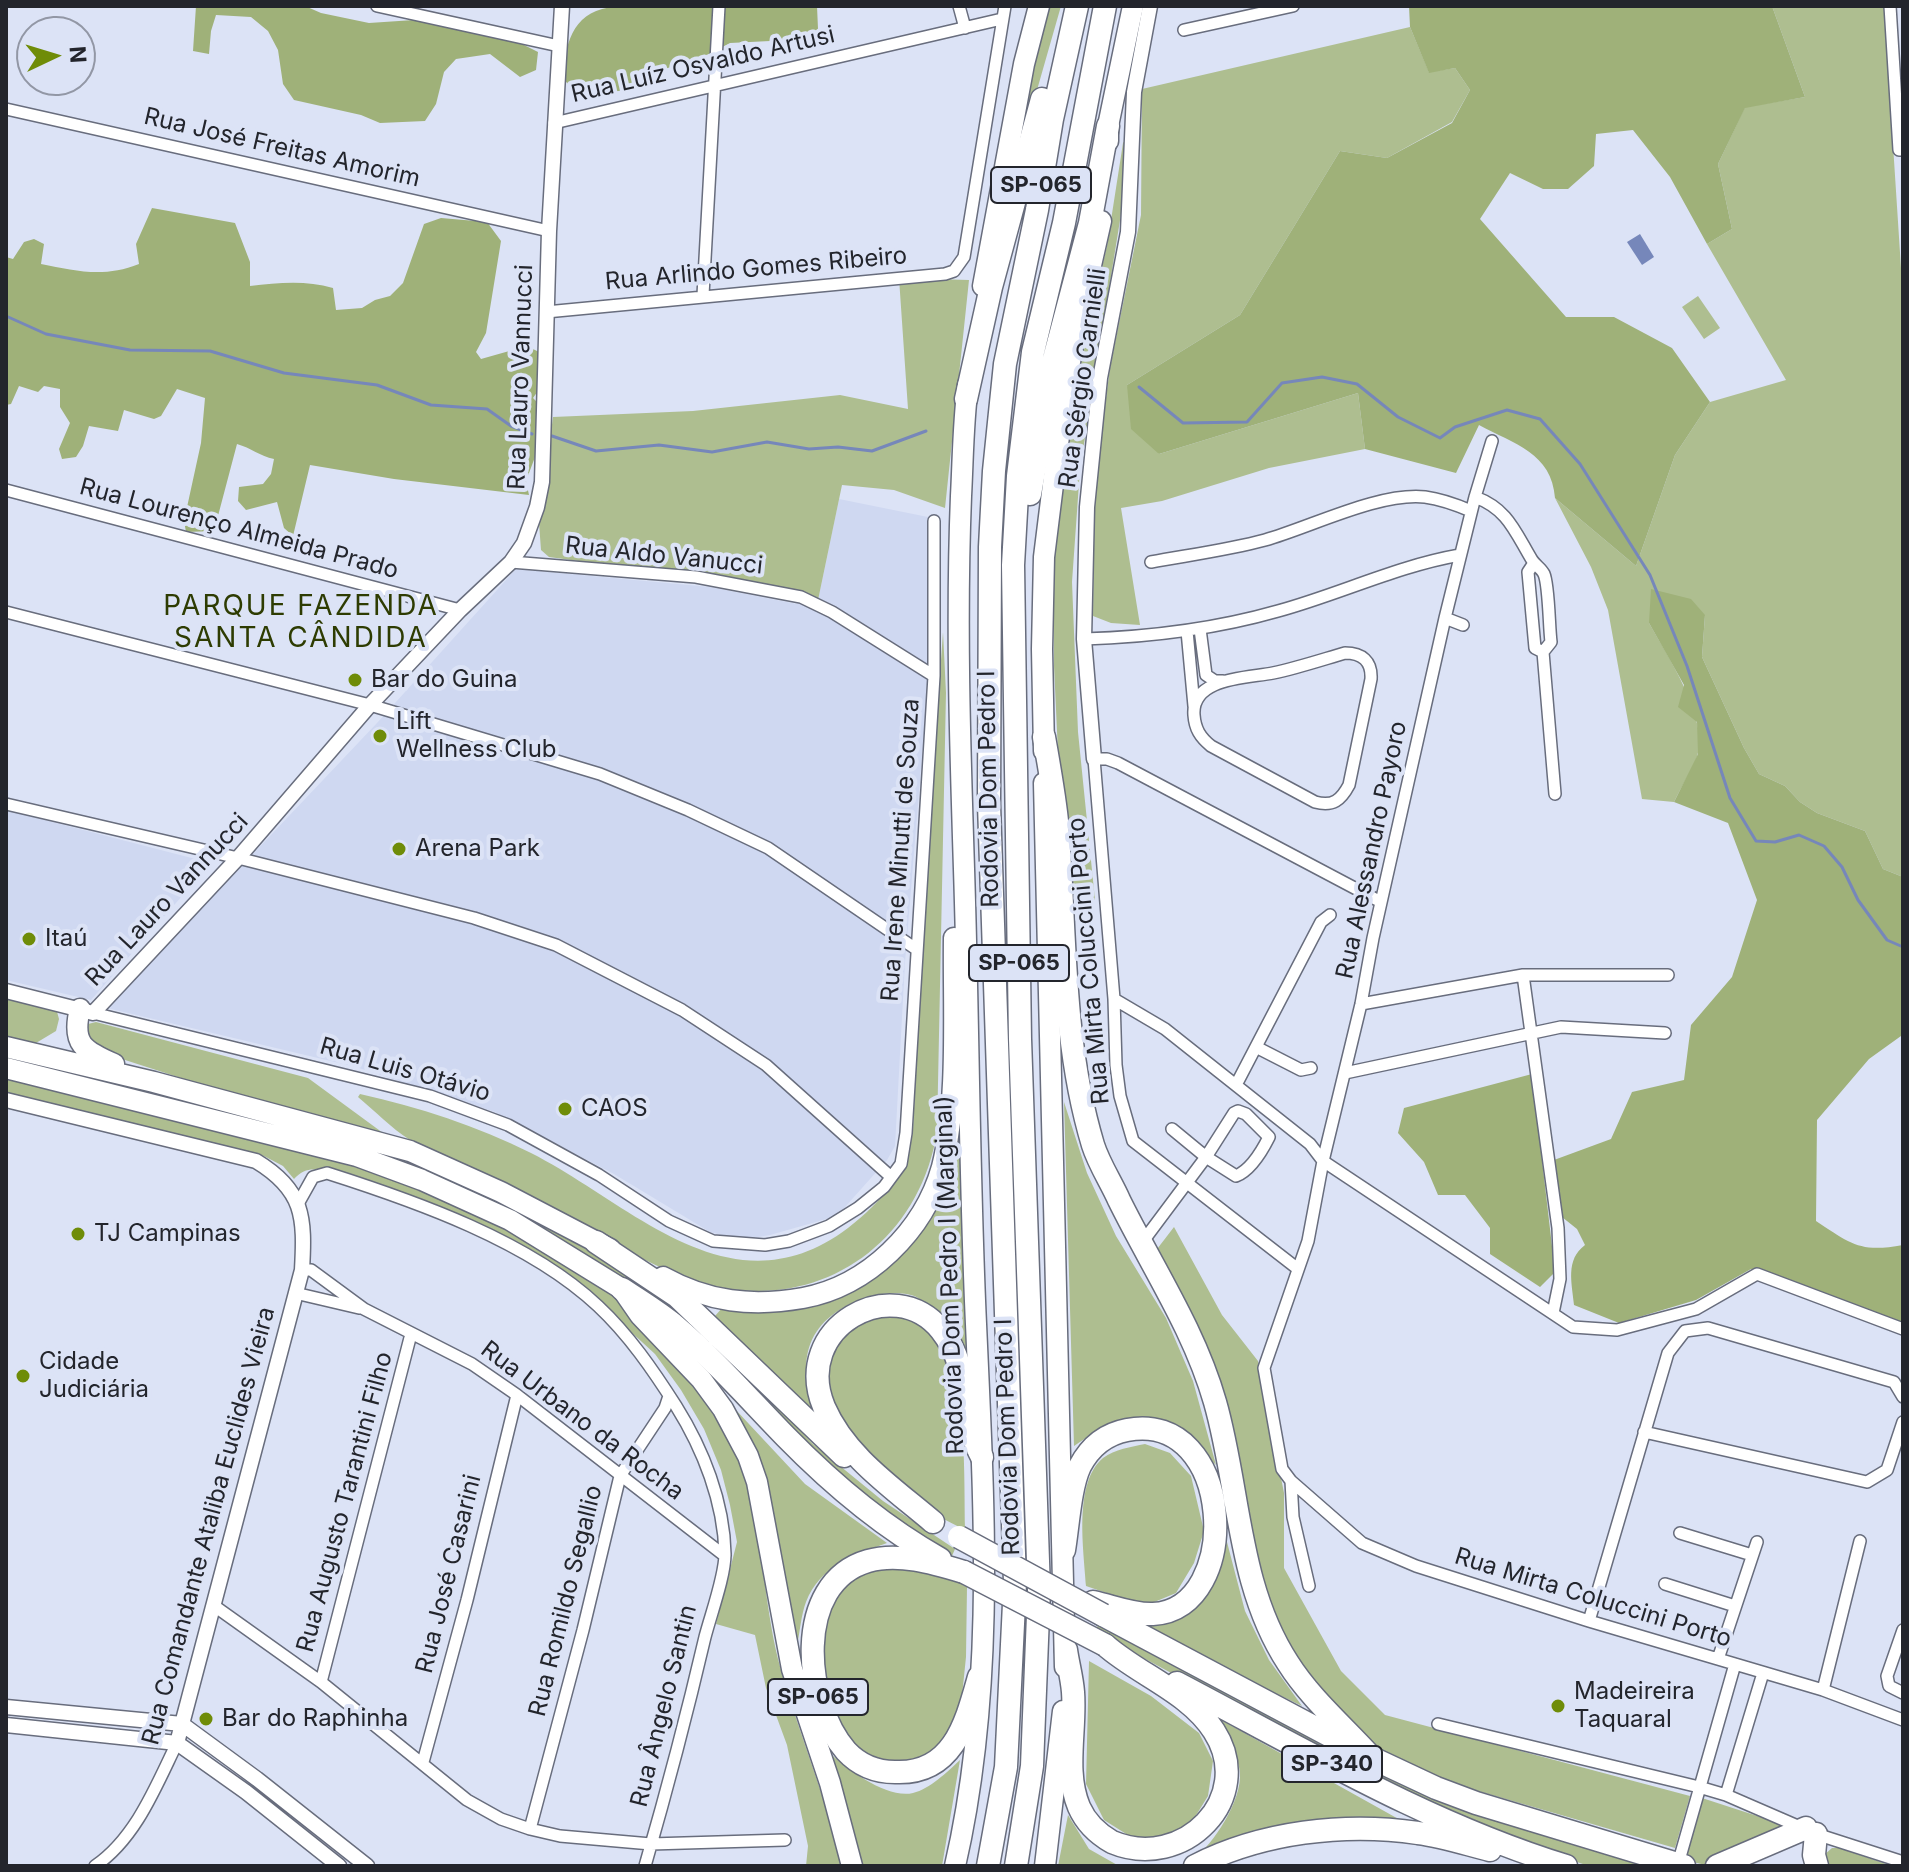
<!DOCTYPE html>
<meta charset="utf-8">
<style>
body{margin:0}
#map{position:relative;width:1909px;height:1872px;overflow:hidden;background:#dce3f6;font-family:Inter,sans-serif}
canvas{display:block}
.frame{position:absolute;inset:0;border:8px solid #23252c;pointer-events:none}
.north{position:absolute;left:16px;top:16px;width:80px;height:80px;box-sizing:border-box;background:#dce3f6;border:2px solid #9297a5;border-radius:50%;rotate:86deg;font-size:22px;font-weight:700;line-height:32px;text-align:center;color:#23252c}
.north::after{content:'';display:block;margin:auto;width:28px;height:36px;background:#6f8c08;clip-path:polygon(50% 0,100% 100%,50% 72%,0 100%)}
</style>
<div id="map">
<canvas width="1909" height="1872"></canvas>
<div class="frame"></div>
<div class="north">N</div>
</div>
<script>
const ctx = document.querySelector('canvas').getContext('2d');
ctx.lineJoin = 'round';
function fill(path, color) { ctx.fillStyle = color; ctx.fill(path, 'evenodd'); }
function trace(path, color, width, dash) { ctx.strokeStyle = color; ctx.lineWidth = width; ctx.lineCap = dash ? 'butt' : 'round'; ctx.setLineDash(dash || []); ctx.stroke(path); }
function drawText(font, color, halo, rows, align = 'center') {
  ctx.font = font + ' Inter,sans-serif'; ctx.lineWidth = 8; ctx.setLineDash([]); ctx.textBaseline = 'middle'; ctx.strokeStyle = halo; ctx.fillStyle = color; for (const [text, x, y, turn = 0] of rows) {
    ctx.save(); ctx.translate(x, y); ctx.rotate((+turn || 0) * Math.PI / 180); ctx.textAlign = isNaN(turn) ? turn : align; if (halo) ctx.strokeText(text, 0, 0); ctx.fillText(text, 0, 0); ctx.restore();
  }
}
const built = new Path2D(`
 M839,499L928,517V683L905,962L895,1146L887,1160L837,1216L770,1235L740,1240L710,1232L614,1174L495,1112L356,1067L107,1008L377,723L516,569L710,587L797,604L817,605Z
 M6,810L211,863L91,1000L6,980Z`);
const green = new Path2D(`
 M1045,6H1061L1029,118L1022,117Z
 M1772,6H1884L1903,299V877L1883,869L1865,831L1817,813L1800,802L1785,786L1759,774L1744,748L1702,657L1705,615L1649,623C1667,655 1710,720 1697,757C1691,772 1681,787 1674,802L1642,799L1608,610L1591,567L1555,498L1636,566L1675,455L1710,402L1786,380L1707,244L1732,229L1718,164L1745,107L1805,97Z
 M1410,27L1429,72L1455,68L1470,90L1452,122L1387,158L1340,151L1240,315L1127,385L1159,454L1358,393L1365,449L1269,468L1162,501L1121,508L1140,625L1111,623L1093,616L1094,505L1103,420L1110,368L1141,215L1142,89Z
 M1127,138L1121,214L1080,469L1072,582L1078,732L1095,900L1065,904L1054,666L1053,561L1081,356L1107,246L1123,143Z
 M899,278L969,280L945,508L894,490L842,485L817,605L696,577L549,557L541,550L539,523L553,417L693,411L840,395L908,409Z
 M1698,296L1720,328L1704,339L1682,307Z
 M943,632L946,693L937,1132C917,1254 803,1321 687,1278C630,1258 579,1220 525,1194C487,1175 445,1162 410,1140C391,1128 375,1111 358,1097L360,1094C419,1107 477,1126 531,1153C632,1204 731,1316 848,1228C882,1202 905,1173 913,1130L923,914Z
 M6,995L56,1008L59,1019L56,1031L36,1043L6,1037Z
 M96,1022L308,1078L383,1133L357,1130L262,1104L125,1060L92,1043L85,1032L88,1024Z
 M6,1075L390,1174L464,1204L604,1286C666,1342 732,1413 751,1496C764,1553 765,1613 781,1670C800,1736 826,1799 843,1866H806L808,1846L787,1745L766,1688L755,1635L716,1624L737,1542L730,1505L721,1470L704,1429L681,1390L655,1354L592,1296L521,1248L331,1172C315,1169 306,1166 294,1179L283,1166L264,1156L6,1094Z
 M179,1097L422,1163L578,1243L632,1278L685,1318L735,1362L813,1444L883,1501L955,1549L952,1556L895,1521L847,1485L734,1371L513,1218L170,1103Z
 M1064,1102L1087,1173L1116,1236L1166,1318L1193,1381L1216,1465L1179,1429L1142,1417L1102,1427L1074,1446Z
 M960,1118L965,1324L970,1365C957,1339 943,1315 918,1298C908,1291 882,1293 871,1296C806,1316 793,1360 818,1420L715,1316L722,1308L849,1291L885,1269L909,1243Z
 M1174,1227L1222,1315L1258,1361L1284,1493V1568L1341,1671L1385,1715L1690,1796L1675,1848L1447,1782L1370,1746L1275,1635L1240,1486L1154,1253Z
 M900,1314C917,1321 936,1329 944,1346C967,1395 964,1476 965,1530L928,1511L847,1433L824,1384L836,1336L861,1318Z
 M735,1409L805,1484L887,1543C854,1555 820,1566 806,1602C801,1615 800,1632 797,1646L760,1463Z
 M1145,1444L1170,1453L1191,1476L1204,1531L1194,1563L1176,1593L1152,1603L1130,1601L1086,1586C1084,1551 1073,1483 1103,1458C1115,1449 1131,1447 1145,1444Z
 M1227,1542L1245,1611L1269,1660L1302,1706L1210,1662L1139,1623L1183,1614L1213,1585Z
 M892,1567L935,1571L967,1587L966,1657L959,1725L920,1766L857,1755C849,1745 837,1732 832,1720C815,1678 813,1597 862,1574C870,1570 882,1569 892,1567Z
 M1100,1620L1208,1680L1648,1866H1589L1495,1835L1201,1689L1095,1632Z
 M1089,1661L1151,1696L1199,1733L1213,1761L1208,1796L1190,1825L1157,1838L1131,1837L1104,1820L1086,1784Z
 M1221,1720L1411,1826L1198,1855C1217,1839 1246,1793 1239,1767C1235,1751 1227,1736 1221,1720Z
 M833,1756C850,1771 888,1799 913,1793C930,1789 947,1772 960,1760L942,1866H858L832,1767Z
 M1702,1798L1788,1826L1706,1865L1683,1860Z
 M1068,1815L1089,1849L1119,1866H1058Z
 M1832,1848H1839L1892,1866H1826L1824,1855Z`);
const forest = new Path2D(`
 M196,6H305L321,13L369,23L444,18L508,37L538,52L536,70L520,77L490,54L456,59L444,72L436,104L425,121L380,123L361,115L294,100L283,84L278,50L268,31L251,17L216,15L211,31L209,54L193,51Z
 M659,6L678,8L702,6H817L818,29L806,42L790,40L730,43L709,54L653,73L638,83L619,91L578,93L565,81C563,53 569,18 602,9C619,5 641,7 659,6Z
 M1409,6H1772L1805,97L1745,108L1718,164L1732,229L1707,244L1670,177L1633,130L1596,134L1594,166L1568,189H1543L1510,173L1480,219L1566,317H1614L1672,348L1710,402L1675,455L1636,566L1555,498C1552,453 1514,444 1479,425L1456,473L1365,449L1358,393L1159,454L1131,429L1127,385L1240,315L1340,151L1387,158L1452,123L1470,90L1455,68L1429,73L1410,27Z
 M152,208L235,223L250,262V286C278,283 305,280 333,288L336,310L362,308L375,300L390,296L403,283L424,224L441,218L487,222L501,241L486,333L476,352L481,359L527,346L541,353L540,388L533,398L539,404L538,449L526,481L529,495L394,479L310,465L293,536L284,528L277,502L246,510L238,501L239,487L263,484L271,474L274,459C260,456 251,448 237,444L214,531L186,532L184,521L201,443L205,398L177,389L161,416L154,419L124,410L118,431L89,426L83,446L76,457L62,459L59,449L70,423L60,407V389L44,386L38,392L19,386L11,404L6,405V257L13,259L24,242L34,239L44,244L41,264C76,271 104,278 139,264L136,244Z
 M1651,589L1691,599L1705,615L1702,657L1744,748L1759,774L1785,786L1800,802L1817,813L1865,831L1883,869L1903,877V1038L1901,1036L1869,1059L1817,1120L1816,1221C1851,1244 1860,1253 1903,1245V1323L1751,1269L1696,1300L1619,1323L1574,1305C1572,1283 1565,1260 1585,1245L1577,1229L1562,1217L1554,1160L1611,1139L1632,1092L1684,1080L1691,1025L1732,977L1757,900L1728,823L1674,802L1698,754L1697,722L1678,707L1684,685L1649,623Z
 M1532,1074L1555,1272L1540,1287L1490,1254V1228L1465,1195H1438L1424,1162L1398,1133L1404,1108Z`);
const water = new Path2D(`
 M1640,234L1654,257L1642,265L1627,242Z`);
const stream = new Path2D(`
 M6,316L46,334L130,350L210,351L284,373L377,385L431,405L487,409L511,426L532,434
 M1139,387L1183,423L1247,422L1282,383L1322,377L1357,384L1398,417L1440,438L1455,427L1507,410L1540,419L1580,464L1650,575L1687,666L1730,798L1756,841L1775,842L1799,835L1824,846L1842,867L1858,900L1887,940L1903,947
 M552,436L596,451L659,445L712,452L767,442L809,449L838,447L872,451L926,431`);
const minor = new Path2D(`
 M377,6L559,46
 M959,6L965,28
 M1890,6L1899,150H1903
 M1184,30L1293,6
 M6,109L549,231
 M554,123L1002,19
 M703,295L719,6
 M546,312L945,274L954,271L964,257L1005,6
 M1492,441L1475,497L1445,618L1373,938L1361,1004L1323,1161L1308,1241L1264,1368L1282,1469L1291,1481L1362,1543L1416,1566L1589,1621L1823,1690L1903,1720
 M6,490L460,610
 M1475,497C1508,509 1515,532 1532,560C1535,565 1541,568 1544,574C1549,585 1549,627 1551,642L1543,652L1555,794
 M511,562L696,577L801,597L832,612L934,676
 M1151,562C1189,555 1228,550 1265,540C1311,527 1379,492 1425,497C1440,499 1457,505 1471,511
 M1534,563L1528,572L1535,648L1543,652
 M6,612L370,705L600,774L688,810L768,848L916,949
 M1445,618L1463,625
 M1200,629L1206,675L1215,681H1223
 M1187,631L1194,706
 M1084,639C1149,637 1215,629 1278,611C1340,594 1397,566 1460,555
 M1345,653C1362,653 1372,661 1371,679L1349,785C1341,800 1333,807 1315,802L1211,746C1200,737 1195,729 1194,715C1191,677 1249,678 1273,673C1297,668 1321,660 1345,653Z
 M6,804L238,858L474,918L556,945L682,1010L766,1065L890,1176
 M1523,975L1558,1228L1560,1279L1553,1313
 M1114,999L1165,1029L1310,1144L1323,1161L1573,1327L1617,1330L1696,1309L1757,1274L1903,1329
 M1361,1004L1523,975H1668
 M93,1013L430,1096L508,1125L599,1175L669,1221L713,1241L765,1245L789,1241L829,1226L858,1208L884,1187L901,1164L906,1133L934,676V521
 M1256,1047L1301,1070L1311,1068
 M1345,1073L1561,1027L1665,1033
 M1236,1085L1321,922L1330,915
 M1238,1111L1246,1114L1269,1137C1262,1151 1251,1170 1236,1176L1206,1157L1234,1113Z
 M299,1202L313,1177L327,1173C415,1201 529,1241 598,1306C629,1335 653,1370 676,1406C703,1449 724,1502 725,1554C725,1576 711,1614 705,1637C687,1714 667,1790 645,1866
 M1141,1244L1206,1157L1172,1129
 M1298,1269L1133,1141L1120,1096L1116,1065L1114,999L1094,759H1107L1118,763L1381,902
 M302,1270H311L364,1309L472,1364L517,1395L725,1556
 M295,1293L359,1308
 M1644,1432L1867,1482L1887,1470L1903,1422
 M1291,1481L1293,1517L1309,1586
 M1680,1533L1752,1555
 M1665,1584L1735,1606
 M213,1605L321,1682L467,1800L501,1819L530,1829L560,1836L651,1844L785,1840
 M1589,1621L1668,1353L1685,1331L1708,1328L1894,1382L1903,1397
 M1903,1630L1887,1676L1889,1686L1903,1693
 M1718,1659L1757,1542
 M321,1682L411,1334
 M1823,1690L1860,1541
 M1438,1724L1699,1787L1726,1795L1816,1834L1903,1862
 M423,1762L467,1600L517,1395
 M1726,1795L1763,1673
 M530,1829L583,1630L620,1476L665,1408L669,1396
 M1678,1864L1735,1664
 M95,1866C136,1838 156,1786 177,1743`);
const tertiary = new Path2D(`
 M1094,759L1084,639L1087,507L1100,378L1128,232L1134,92L1150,6
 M6,991L93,1013L238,858L370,705L460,610L511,562L524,543L537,507L542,482L549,231L562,6
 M6,1100L256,1161C304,1190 305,1217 302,1270L177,1743
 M6,1707L182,1724L257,1779L367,1866
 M6,1725L177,1743L246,1792L339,1866`);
const trunk = new Path2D(`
 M1108,141V126L1133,6
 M983,286L1024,64L1039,6
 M1044,751L1042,649L1044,557L1064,396L1073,345L1101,221
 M1044,783L1065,1667
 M80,1009C71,1044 84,1051 114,1064
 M6,1047L154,1082L410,1151L501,1192L610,1249
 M6,1068L357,1156L422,1180L510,1220L622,1289L640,1315L701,1379L723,1409L748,1456L757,1482L792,1669L830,1783L852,1866
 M663,1277C708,1302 752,1307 803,1298C868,1286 924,1231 942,1167C959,1101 953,1007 954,938
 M955,1866C996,1689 984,1504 976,1324C969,1172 969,1021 964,869C960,745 956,621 961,496C963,459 963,422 968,385
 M1045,1866L1063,1711`);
const motorway = new Path2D(`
 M966,399L991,287L1042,99
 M1030,494L1055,355L1090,223L1108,126
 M1044,737C1049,765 1054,793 1057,821C1066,930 1061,1039 1093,1145C1099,1164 1111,1182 1119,1200C1152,1267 1194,1329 1215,1402C1240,1489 1237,1585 1288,1663C1310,1698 1344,1727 1372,1758
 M596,1242L677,1296L844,1456
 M622,1289C639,1300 657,1311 673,1324C714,1359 749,1399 786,1437C832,1484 883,1527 940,1559
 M933,1522C893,1488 845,1456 824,1407C791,1327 893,1271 941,1330C973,1370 960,1418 982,1457
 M1064,1550C1068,1526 1070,1487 1080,1466C1090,1447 1106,1434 1127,1430C1235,1409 1244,1610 1153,1614C1133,1615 1112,1606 1093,1602
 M964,1572C934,1563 898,1552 868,1561C792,1583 804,1703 846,1751C859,1765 876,1772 895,1772C953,1775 966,1723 979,1677
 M1103,1615L1372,1758L1436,1788L1476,1803L1684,1866
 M1066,1650C1068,1664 1072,1678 1073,1692C1076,1730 1064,1771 1079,1807C1086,1823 1098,1834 1112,1842C1183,1872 1257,1798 1214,1731C1189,1692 1139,1675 1105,1645
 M1177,1683C1303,1749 1429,1824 1566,1866
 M1816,1834L1814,1855L1817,1866
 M988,1866L1006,1767L1015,1583L989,804L990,547L994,471L1005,364L1037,210L1052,119L1077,6
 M1016,1866L1032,1766L1039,1590L1020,1039L1013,565L1018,476L1033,352L1064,223L1105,6
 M1195,1866C1261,1832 1345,1822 1418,1833C1442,1836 1466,1844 1490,1850
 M1717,1866L1806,1828`);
const motorwayBridge = new Path2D(`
 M959,1537L1103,1615
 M964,1572L1105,1645`);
const markers = [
 [355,680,8,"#6f8c08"],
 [380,736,8,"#6f8c08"],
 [399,849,8,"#6f8c08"],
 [29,939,8,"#6f8c08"],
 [565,1109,8,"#6f8c08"],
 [78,1234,8,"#6f8c08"],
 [23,1376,8,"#6f8c08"],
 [1558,1706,8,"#6f8c08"],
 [206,1719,8,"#6f8c08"]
];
const shields = [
 [1041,185,100],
 [1019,963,100],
 [818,1697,100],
 [1332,1764,100]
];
const shieldNames = [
 ["SP-065",1041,185],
 ["SP-065",1019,963],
 ["SP-065",818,1697],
 ["SP-340",1332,1764]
];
const streetNames = [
 ["Rua Luíz Osvaldo Artusi",703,65,-13],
 ["Rua José Freitas Amorim",282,148,13],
 ["Rua Arlindo Gomes Ribeiro",756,269,-5],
 ["Rua Lauro Vannucci",521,377,-88],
 ["Rua Sérgio Carnielli",1083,378,-82],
 ["Rua Lourenço Almeida Prado",239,529,15],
 ["Rua Aldo Vanucci",664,556,6],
 ["Rodovia Dom Pedro I",989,789,-91],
 ["Rua Irene Minutti de Souza",901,850,-86],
 ["Rua Alessandro Payoro",1372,850,-78],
 ["Rua Lauro Vannucci",167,900,-47],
 ["Rua Mirta Coluccini Porto",1089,961,-95],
 ["Rua Luis Otávio",405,1070,16],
 ["Rodovia Dom Pedro I (Marginal)",950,1275,-92],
 ["Rua Urbano da Rocha",582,1421,37],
 ["Rodovia Dom Pedro I",1008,1437,-92],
 ["Rua Augusto Tarantini Filho",345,1502,-75],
 ["Rua Comandante Ataliba Euclides Vieira",209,1526,-75],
 ["Rua José Casarini",449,1574,-76],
 ["Rua Mirta Coluccini Porto",1593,1598,17],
 ["Rua Romildo Segallio",566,1601,-76],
 ["Rua Ângelo Santin",664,1706,-76]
];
const poiNames = [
 ["Bar do Guina",371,680],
 ["Lift",396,722],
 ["Wellness Club",396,750],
 ["Arena Park",415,849],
 ["Itaú",45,939],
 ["CAOS",581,1109],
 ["TJ Campinas",94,1234],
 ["Cidade",39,1362],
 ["Judiciária",39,1390],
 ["Madeireira",1574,1692],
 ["Taquaral",1574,1720],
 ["Bar do Raphinha",222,1719]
];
const quarterNames = [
 ["PARQUE FAZENDA",301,607],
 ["SANTA CÂNDIDA",301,639]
];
fill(built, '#cfd8f1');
fill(green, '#aebe90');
fill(forest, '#9fb179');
fill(water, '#7687ba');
trace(stream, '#7687ba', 3);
trace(minor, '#686d7d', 14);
trace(tertiary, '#686d7d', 17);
trace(trunk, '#686d7d', 23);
trace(motorway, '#686d7d', 25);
trace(minor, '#fff', 11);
trace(tertiary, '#fff', 14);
trace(trunk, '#fff', 20);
trace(motorway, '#fff', 22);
trace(motorwayBridge, '#686d7d', 25, []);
trace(motorwayBridge, '#fff', 22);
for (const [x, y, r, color] of markers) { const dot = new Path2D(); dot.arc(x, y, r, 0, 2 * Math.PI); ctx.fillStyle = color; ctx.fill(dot); trace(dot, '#dce3f6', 3); }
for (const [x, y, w] of shields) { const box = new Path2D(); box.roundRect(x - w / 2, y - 18, w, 36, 6); ctx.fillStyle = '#dce3f6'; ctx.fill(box); trace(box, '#23252c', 2); }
drawText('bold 22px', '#23252c', null, shieldNames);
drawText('24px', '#23252c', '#dce3f6', streetNames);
drawText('24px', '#23252c', '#dce3f6', poiNames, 'left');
ctx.letterSpacing = '2px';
drawText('28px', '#2e3c02', '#dce3f6', quarterNames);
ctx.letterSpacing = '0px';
</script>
